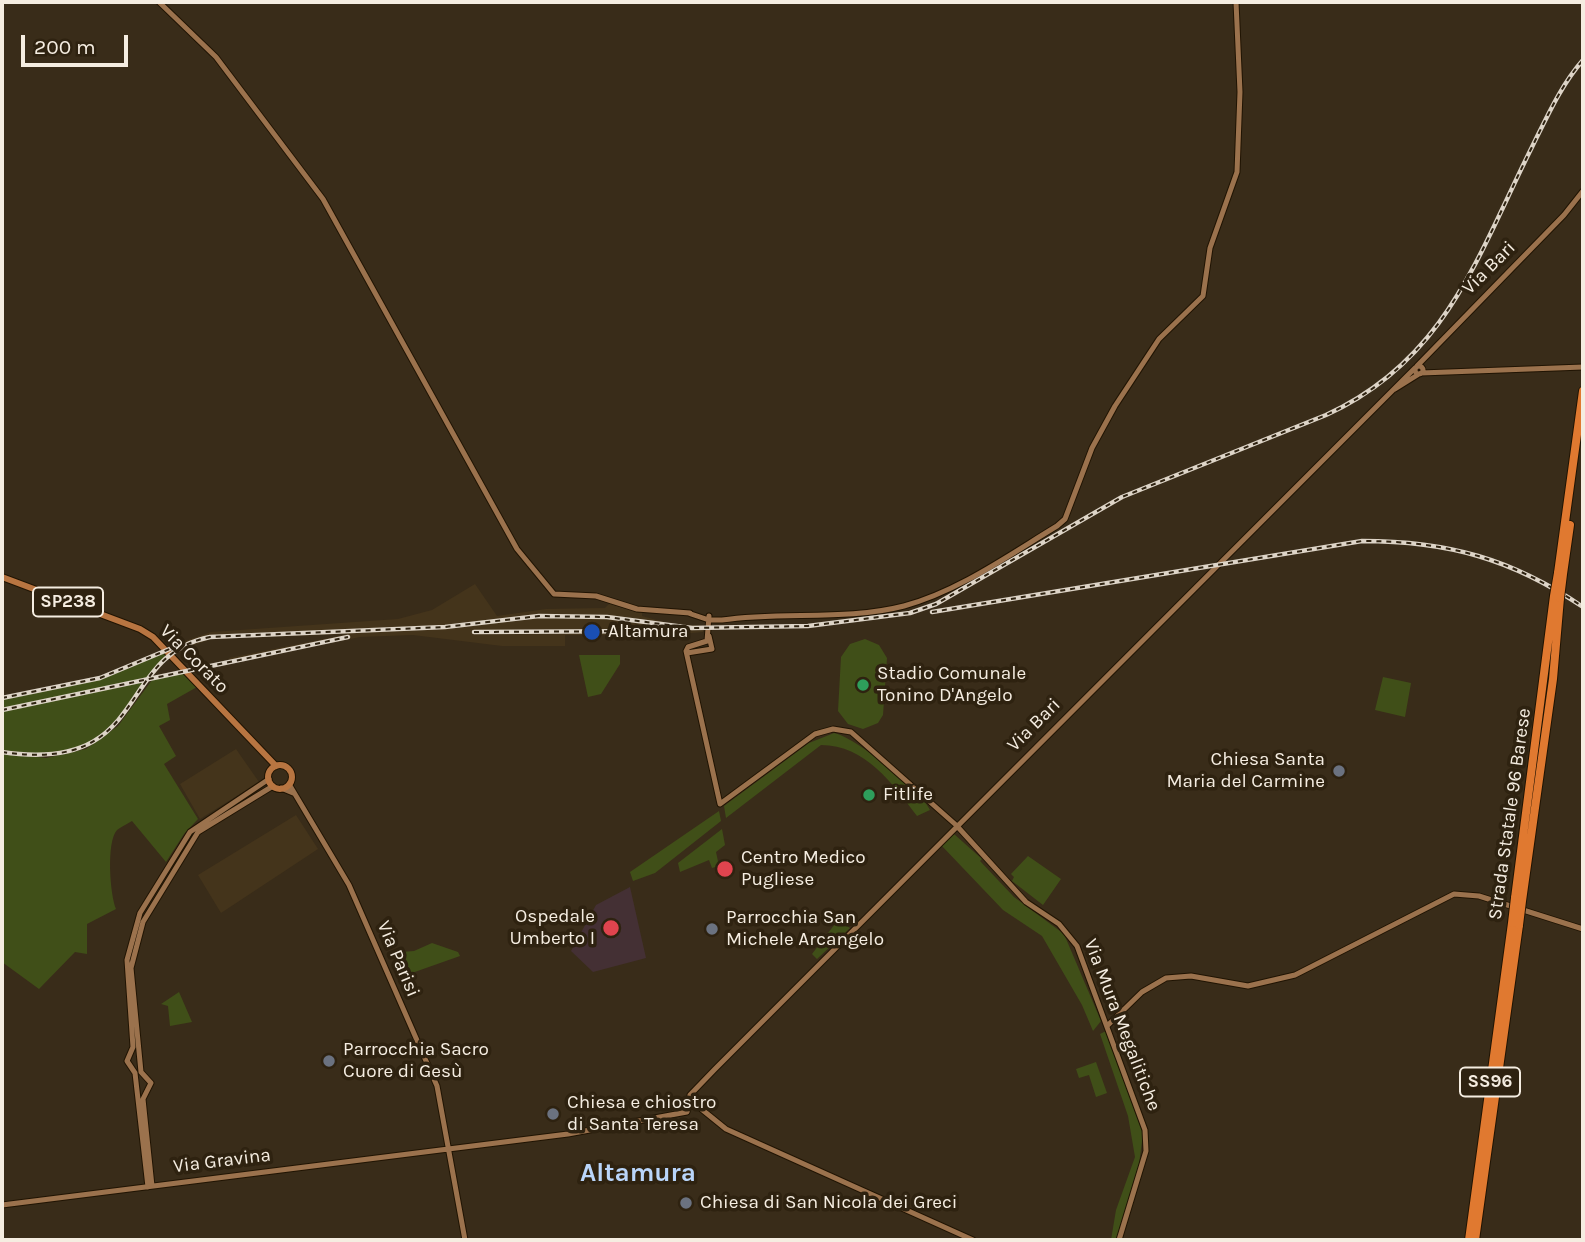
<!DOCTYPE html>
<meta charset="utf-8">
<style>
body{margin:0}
#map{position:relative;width:1585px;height:1242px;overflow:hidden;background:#392c19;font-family:Karla,sans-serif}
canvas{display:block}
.frame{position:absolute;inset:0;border:4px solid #f5ede1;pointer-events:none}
.scale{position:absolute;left:21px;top:35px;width:107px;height:32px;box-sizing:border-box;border:4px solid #f5ede1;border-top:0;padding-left:9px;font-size:21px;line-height:24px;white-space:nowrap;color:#f5ede1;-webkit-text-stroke:5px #2e2210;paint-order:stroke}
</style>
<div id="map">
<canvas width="1585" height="1242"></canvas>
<div class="frame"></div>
<div class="scale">200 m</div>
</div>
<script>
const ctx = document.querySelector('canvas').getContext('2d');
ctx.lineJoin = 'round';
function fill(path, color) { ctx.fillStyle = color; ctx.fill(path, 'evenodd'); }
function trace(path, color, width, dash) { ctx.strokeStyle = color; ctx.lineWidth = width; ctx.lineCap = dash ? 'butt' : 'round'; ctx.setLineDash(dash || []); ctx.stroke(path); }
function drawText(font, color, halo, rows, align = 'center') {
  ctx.font = font + ' Karla,sans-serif'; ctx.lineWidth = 7; ctx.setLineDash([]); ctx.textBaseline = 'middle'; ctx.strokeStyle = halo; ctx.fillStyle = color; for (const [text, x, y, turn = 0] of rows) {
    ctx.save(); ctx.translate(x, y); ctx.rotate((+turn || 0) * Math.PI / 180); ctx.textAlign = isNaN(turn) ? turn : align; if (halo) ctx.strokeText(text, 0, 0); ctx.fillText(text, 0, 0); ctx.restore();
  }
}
const built = new Path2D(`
 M475,584L497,616L546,609L605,608L609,604L642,612V616L671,624L704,626L703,632L670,635H565V646H502L413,635L360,637L231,663L229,658L349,634L211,639L178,651L174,645L211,632L398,619L432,610Z
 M236,749L259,782L200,819L180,784Z
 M296,815L318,849L221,913L198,875Z`);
const medical = new Path2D(`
 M630,887L646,958L593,972L571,951L596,905Z`);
const green = new Path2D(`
 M865,639L879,645L887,658L883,715L878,723L863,729L848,724L838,711L841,657L850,644Z
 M165,653L168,656L149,678L2,709V699C59,689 111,675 165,653Z
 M579,655H620V664L601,694L588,697Z
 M184,672L197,687L167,704L170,720L159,726L176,756L164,764L198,819L184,834L166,862L132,821C127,824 121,827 117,830C106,842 110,895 116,909L87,924V954L75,952L39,989L2,962V753L46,758L86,749L118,726L152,680Z
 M1383,677L1411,683L1405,717L1375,710Z
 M147,680C101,745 84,761 2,750V711Z
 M834,733C854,736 923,792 930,810L917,816C893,784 865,745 821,745L726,818L724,806L809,743Z
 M719,811L721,821L655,873L633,881L630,872Z
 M722,829L725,845L716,852L719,866L712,868L709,860L680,872L678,863Z
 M954,834L982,859L980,861L1014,897L1064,934L1101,1021L1093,1031L1082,1005L1042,936L1003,910L941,845Z
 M1028,856L1061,879L1043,905L1012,881L1014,877L1011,874Z
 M838,920L850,928L817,959L812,954Z
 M432,943L458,952L460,956L409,974L401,952L414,951Z
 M179,992L192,1022L170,1026L168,1006L161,1004Z
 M1106,1031L1143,1134L1139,1164L1116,1240H1111L1116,1210L1135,1157L1128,1116L1100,1034Z
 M1096,1062L1107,1093L1096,1097L1089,1075L1079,1078L1076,1069Z`);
const secondary = new Path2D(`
 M159,2L216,57L323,199L517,549L554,594L596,596L637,609L690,613
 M1415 370a4 4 0 1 1 8 0a4 4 0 1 1-8 0Z
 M1417,366L1564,215L1583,191
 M1421,373L1583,367
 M1395,389L1419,374
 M688,613L709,620H722C782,611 846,621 904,606C959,591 1009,555 1057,526L1065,519L1092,448L1115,406L1159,339L1203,296L1210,248L1237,172L1240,92L1236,2
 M709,616L707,641L688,647L686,651L720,804L815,734L833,729L851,732L956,825L1026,902L1059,924L1077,946L1145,1130L1146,1151L1119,1240
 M687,653L712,649L709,636
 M289,784L349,885L437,1086L465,1240
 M281,788L293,793
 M1107,1026L1142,992L1166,978L1191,976L1248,986L1295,975L1454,894L1479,896L1583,929
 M689,1099L726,1129L973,1240
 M152,1186L143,1099L151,1083L141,1072L131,968L143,922L198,832L273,786
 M148,1187L135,1073L127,1061L133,1047L127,960L140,913L190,832L269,779
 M2,1205L568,1134L687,1112L690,1095L715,1069L1415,368`);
const primary = new Path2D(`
 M2,577L140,629L153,637L276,766
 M268 777a12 12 0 1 1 24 0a12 12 0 1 1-24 0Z`);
const highway = new Path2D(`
 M1558,573L1583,391
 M1563,574L1570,525
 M1515,898L1554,596
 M1522,901L1553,679L1560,598
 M1469,1240L1512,923
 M1475,1240L1519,925`);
const rail = new Path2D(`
 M932,612L1362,541C1448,541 1512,559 1583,607
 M474,632L656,631
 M2,698L100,678L172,648
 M2,710L348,637
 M2,752C152,774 114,656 210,637L445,627L539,616L607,617L692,628L808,626L910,613L936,604L1122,497L1326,415C1446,360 1477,257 1532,147C1547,117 1561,85 1583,60`);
const highwayBridge = new Path2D(`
 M1554,596L1558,573
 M1560,598L1563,574
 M1512,923L1515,898
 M1519,925L1522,901`);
const markers = [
 [592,632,9,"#1a4fb4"],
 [863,685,7,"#2e9e5b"],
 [1339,771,7,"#6b7280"],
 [869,795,7,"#2e9e5b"],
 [725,869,9,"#e0444e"],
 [611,928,9,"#e0444e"],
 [712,929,7,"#6b7280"],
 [329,1061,7,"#6b7280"],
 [553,1114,7,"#6b7280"],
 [686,1203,7,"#6b7280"]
];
const shields = [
 [68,602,70],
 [1490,1082,60]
];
const shieldNames = [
 ["SP238",68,602],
 ["SS96",1490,1082]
];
const streetNames = [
 ["Via Bari",1489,268,-45],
 ["Via Corato",194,659,45],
 ["Via Bari",1034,725,-45],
 ["Strada Statale 96 Barese",1510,814,-82],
 ["Via Parisi",398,959,67],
 ["Via Mura Megalitiche",1122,1025,69],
 ["Via Gravina",222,1161,-7]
];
const poiNames = [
 ["Altamura",608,632],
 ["Stadio Comunale",877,674],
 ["Tonino D'Angelo",877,696],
 ["Chiesa Santa",1325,760,"right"],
 ["Maria del Carmine",1325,782,"right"],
 ["Fitlife",883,795],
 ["Centro Medico",741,858],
 ["Pugliese",741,880],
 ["Ospedale",595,917,"right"],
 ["Umberto I",595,939,"right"],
 ["Parrocchia San",726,918],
 ["Michele Arcangelo",726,940],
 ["Parrocchia Sacro",343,1050],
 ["Cuore di Gesù",343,1072],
 ["Chiesa e chiostro",567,1103],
 ["di Santa Teresa",567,1125],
 ["Chiesa di San Nicola dei Greci",700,1203]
];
const districtNames = [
 ["Altamura",638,1174]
];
fill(built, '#44341b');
fill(medical, '#443034');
fill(green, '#404f18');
trace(secondary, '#201403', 7);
trace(primary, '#201403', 8);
trace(highway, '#201403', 10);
trace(secondary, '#9b724d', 5);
trace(primary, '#b87541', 6);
trace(highway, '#e07930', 8);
trace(rail, '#ddd4c7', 4.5);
trace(rail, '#2e2210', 2, [5]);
trace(highwayBridge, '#201403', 10, []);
trace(highwayBridge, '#e07930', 8);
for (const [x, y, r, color] of markers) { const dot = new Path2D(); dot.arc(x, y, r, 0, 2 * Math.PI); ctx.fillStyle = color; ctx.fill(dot); trace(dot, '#2e2210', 2.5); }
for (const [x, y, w] of shields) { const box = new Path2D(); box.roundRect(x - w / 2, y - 14.5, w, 29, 5); ctx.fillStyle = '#2e2210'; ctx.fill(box); trace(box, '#f5ede1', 2); }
drawText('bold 18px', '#f5ede1', null, shieldNames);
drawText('19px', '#f5ede1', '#2e2210', streetNames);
drawText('19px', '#f5ede1', '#2e2210', poiNames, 'left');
drawText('bold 26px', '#b9d5fa', '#2e2210', districtNames);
</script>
